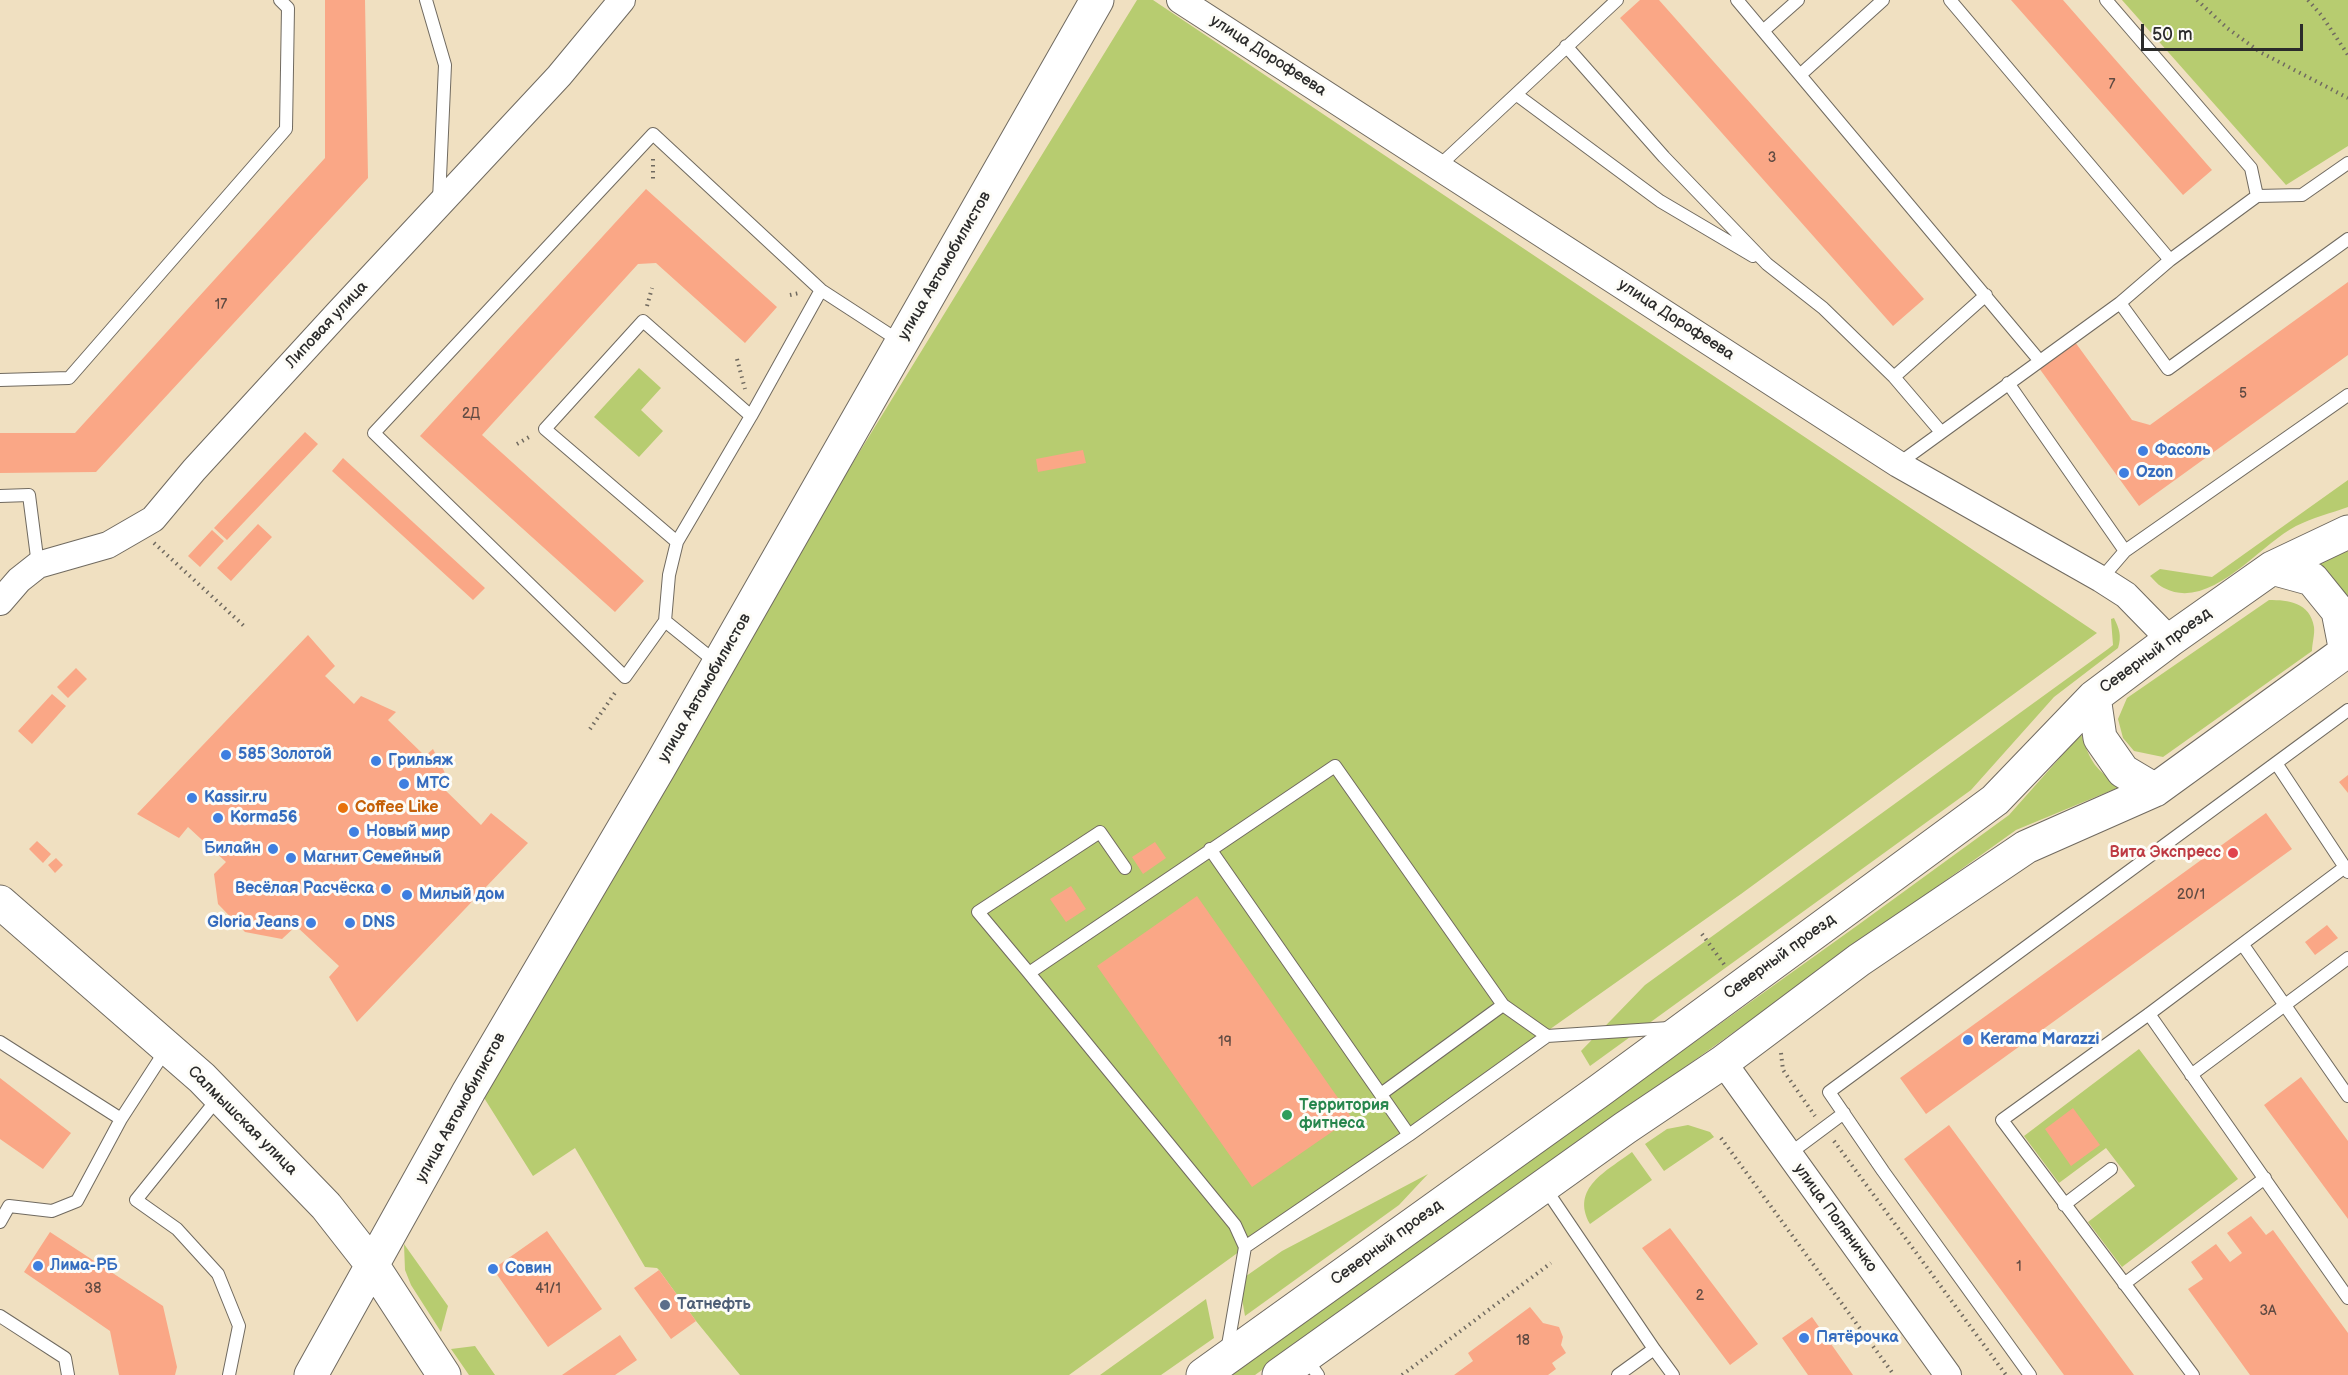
<!DOCTYPE html>
<meta charset="utf-8">
<style>
body{margin:0}
#map{position:relative;width:2348px;height:1375px;overflow:hidden;background:#f0e0c1;font-family:"Balsamiq Sans",sans-serif}
canvas{display:block}
.scale{position:absolute;left:2141px;top:24px;width:162px;height:27px;box-sizing:border-box;border:3px solid #2b2b2b;border-top:0;padding-left:8px;font-size:18px;line-height:21px;white-space:nowrap;color:#2b2b2b;-webkit-text-stroke:4px #fdfcf7;paint-order:stroke}
</style>
<div id="map">
<canvas width="2348" height="1375"></canvas>
<div class="scale">50 m</div>
</div>
<script>
const ctx = document.querySelector('canvas').getContext('2d');
ctx.lineJoin = 'round';
function fill(path, color) { ctx.fillStyle = color; ctx.fill(path, 'evenodd'); }
function trace(path, color, width, dash) { ctx.strokeStyle = color; ctx.lineWidth = width; ctx.lineCap = dash ? 'butt' : 'round'; ctx.setLineDash(dash || []); ctx.stroke(path); }
function drawText(font, color, halo, rows, align = 'center') {
  ctx.font = font + ' "Balsamiq Sans",sans-serif'; ctx.lineWidth = 6; ctx.setLineDash([]); ctx.textBaseline = 'middle'; ctx.strokeStyle = halo; ctx.fillStyle = color; for (const [text, x, y, turn = 0] of rows) {
    ctx.save(); ctx.translate(x, y); ctx.rotate((+turn || 0) * Math.PI / 180); ctx.textAlign = isNaN(turn) ? turn : align; if (halo) ctx.strokeText(text, 0, 0); ctx.fillText(text, 0, 0); ctx.restore();
  }
}
const green = new Path2D(`
 M1137,0H1153L2097,633L1741,894L1392,1141L1069,1375H740L696,1321L659,1270L657,1268L645,1267L575,1148L533,1176L481,1093L798,552Z
 M2122,0H2348V146L2286,185Z
 M639,368L661,388L641,410L663,431L639,457L594,417Z
 M2348,480V507C2331,513 2312,518 2296,526C2259,545 2210,612 2164,588C2159,586 2154,580 2150,576L2160,569L2212,577Z
 M2348,551V602L2314,565Z
 M2269,600C2288,600 2310,602 2314,627C2315,634 2312,644 2312,651L2163,757L2134,751L2123,738L2118,719L2127,698Z
 M2114,618C2119,628 2122,636 2118,648L2054,697L1971,790L1590,1066L1581,1051L1645,985L2108,649L2113,645L2111,619Z
 M2081,734C2091,763 2095,770 2122,786L2016,830L1255,1375H1230L1858,925L2009,815Z
 M2139,1049L2238,1179L2122,1267L2088,1222L2135,1186L2106,1148L2059,1183L2024,1136Z
 M1688,1125L1710,1132L1714,1137L1664,1171L1645,1144L1667,1129Z
 M1632,1152L1652,1180L1590,1224C1570,1188 1607,1171 1632,1152Z
 M1428,1174L1399,1205L1245,1316L1239,1281L1282,1251Z
 M404,1244L448,1306L441,1332L411,1285L405,1270Z
 M1206,1299L1214,1338L1161,1375H1100Z
 M475,1346L495,1375H469L451,1349Z`);
const building = new Path2D(`
 M325,0H365L368,178L96,472L0,473V433H75L325,158Z
 M1640,0H1659L1924,299L1893,326L1620,18Z
 M2011,0H2063L2212,170L2183,195Z
 M646,189L777,307L745,343L656,263L638,264L482,435L644,581L615,612L420,436Z
 M2348,282V355L2139,506L2039,368L2075,342L2132,420L2150,425Z
 M305,432L318,444L227,540L214,528Z
 M1083,450L1086,463L1038,472L1036,459Z
 M343,458L485,588L473,600L332,471Z
 M258,524L272,537L231,581L217,568Z
 M212,530L224,541L200,567L188,556Z
 M308,635L335,666L325,676L354,704L361,696L396,712L388,720L425,756L433,749L449,781L443,788L481,825L491,813L528,843L357,1022L329,977L339,966L296,926L282,939L245,932L218,904L214,874L226,862L188,827L179,838L137,814Z
 M76,668L87,679L68,698L57,687Z
 M52,694L66,706L32,744L18,731Z
 M2348,775V793L2339,782Z
 M2266,813L2292,849L1926,1114L1900,1078Z
 M37,841L51,854L43,863L29,849Z
 M1155,842L1166,858L1143,874L1132,857Z
 M56,858L63,865L55,873L48,865Z
 M1071,886L1086,909L1066,922L1050,899Z
 M1197,896L1352,1118L1252,1187L1097,966Z
 M2327,925L2338,938L2315,955L2305,942Z
 M2301,1077L2348,1141V1219L2264,1105Z
 M0,1078L71,1133L43,1169L0,1139Z
 M2073,1108L2100,1145L2071,1166L2045,1129Z
 M1949,1125L2134,1375H2064L1904,1159Z
 M2251,1216L2266,1235L2273,1230L2348,1333V1375H2250L2188,1289L2203,1279L2191,1262L2216,1244L2230,1262L2242,1253L2227,1233Z
 M1670,1228L1758,1344L1730,1365L1642,1248Z
 M547,1231L602,1309L548,1347L493,1269Z
 M50,1232L163,1306L177,1367L175,1375H119L110,1331L24,1272Z
 M659,1270L696,1321L671,1339L634,1288Z
 M1530,1307L1543,1323L1559,1327L1563,1337L1561,1345L1566,1353L1552,1363L1556,1369L1548,1375H1454L1473,1361L1468,1353Z
 M1812,1317L1853,1375H1808L1782,1338Z
 M620,1335L637,1360L615,1375H562Z`);
const path = new Path2D(`
 M2197,0L2227,28L2260,52L2348,98
 M2308,0L2322,16L2348,55
 M653,159V182
 M790,295L799,293
 M647,306L652,288
 M737,359L745,389
 M517,444L531,436
 M154,543L244,626
 M590,729L617,690
 M1702,934L1726,967
 M1781,1053L1783,1070L1815,1116
 M1721,1138L1894,1375
 M1834,1141L2006,1375
 M1402,1375L1551,1263`);
const lane = new Path2D(`
 M426,0L445,65L439,200
 M1737,0L2039,360
 M1950,0L2170,260
 M2106,0L2251,168L2257,196L2170,260L2120,303
 M1763,31L1798,0
 M1566,46L1664,157L1767,264L1823,308L1894,377L1941,432
 M1800,75L1883,0
 M1517,95L1660,201L1753,256
 M1439,166L1617,0
 M2257,196L2302,195L2348,163
 M821,290L751,416L677,542L669,575L665,621L625,677L374,433L653,134L821,290L901,342
 M1894,377L1986,295
 M0,380L69,378L286,129L288,8L280,0
 M2008,383L2125,551
 M1898,464L2120,303L2168,369L2348,239
 M0,496L29,495L38,565
 M677,542L545,429L643,321L751,416
 M2101,579L2125,551L2348,395
 M665,621L717,663
 M2276,763L2348,872
 M1210,849L1409,1135
 M2243,945L2348,1096
 M1029,973L978,912L1100,832L1125,868
 M2149,1014L2348,1298
 M0,1042L121,1119
 M2191,1075L2348,958
 M1381,1094L1503,1005
 M219,1097L136,1200L177,1229L218,1274L239,1326L229,1375
 M1789,1154L1844,1113
 M1545,1188L1654,1349L1618,1375
 M2064,1205L2111,1169
 M0,1222L9,1206L52,1211L77,1201L121,1119L167,1048
 M1245,1247L1409,1135L1547,1036
 M2124,1284L2265,1178
 M0,1316L65,1358L68,1375
 M1654,1349L1673,1375
 M1227,1351L1245,1247L1235,1225L1029,973L1335,766L1503,1005L1547,1036L1669,1028
 M1305,1357L1318,1375
 M2030,1375L1883,1171L1829,1092L2348,710
 M2193,1375L2002,1120L2149,1014L2345,867`);
const street = new Path2D(`
 M1180,0L1898,464L2101,579L2126,595L2170,640
 M0,602L19,580L38,565L108,545L153,519L194,470L338,313L559,76L622,0
 M1723,1062L1948,1375`);
const secondary = new Path2D(`
 M2272,568L2312,579L2338,611L2346,652
 M2094,697L2100,738L2123,771L2155,790
 M0,902L202,1078L326,1206L373,1266L444,1375
 M311,1375L469,1091L659,768L1097,0
 M1203,1375L1599,1091L1995,800L2094,697L2170,640L2272,568L2348,532
 M1279,1375L1625,1128L1723,1062L1859,960L2026,847L2155,790L2348,650`);
const markers = [
 [2143,451,6,"#3f7fe0"],
 [2124,473,6,"#3f7fe0"],
 [226,755,6,"#3f7fe0"],
 [376,761,6,"#3f7fe0"],
 [404,784,6,"#3f7fe0"],
 [192,798,6,"#3f7fe0"],
 [343,808,6,"#e8710a"],
 [218,818,6,"#3f7fe0"],
 [354,832,6,"#3f7fe0"],
 [273,849,6,"#3f7fe0"],
 [2233,853,6,"#e0444e"],
 [291,858,6,"#3f7fe0"],
 [386,889,6,"#3f7fe0"],
 [407,895,6,"#3f7fe0"],
 [311,923,6,"#3f7fe0"],
 [350,923,6,"#3f7fe0"],
 [1968,1040,6,"#3f7fe0"],
 [1287,1115,6,"#2e9e5b"],
 [38,1266,6,"#3f7fe0"],
 [493,1269,6,"#3f7fe0"],
 [665,1305,6,"#5c6f8a"],
 [1804,1338,6,"#3f7fe0"]
];
const numberNames = [
 ["7",2112,85],
 ["3",1772,158],
 ["17",221,305],
 ["5",2243,394],
 ["2Д",471,414],
 ["20/1",2191,895],
 ["19",1225,1042],
 ["1",2019,1267],
 ["38",93,1289],
 ["41/1",548,1289],
 ["2",1700,1296],
 ["3А",2268,1311],
 ["18",1523,1341]
];
const streetNames = [
 ["улица Дорофеева",1268,56,33],
 ["улица Автомобилистов",945,266,-60],
 ["улица Дорофеева",1676,320,33],
 ["Липовая улица",327,325,-47],
 ["Северный проезд",2156,651,-36],
 ["улица Автомобилистов",705,688,-60],
 ["Северный проезд",1780,957,-36],
 ["улица Автомобилистов",461,1108,-61],
 ["Салмышская улица",242,1121,45],
 ["улица Поляничко",1835,1218,54],
 ["Северный проезд",1387,1243,-36]
];
const shopNames = [
 ["Фасоль",2155,451],
 ["Ozon",2136,473],
 ["585 Золотой",238,755],
 ["Грильяж",388,761],
 ["МТС",416,784],
 ["Kassir.ru",204,798],
 ["Korma56",230,818],
 ["Новый мир",366,832],
 ["Билайн",261,849,"right"],
 ["Магнит Семейный",303,858],
 ["Весёлая Расчёска",374,889,"right"],
 ["Милый дом",419,895],
 ["Gloria Jeans",299,923,"right"],
 ["DNS",362,923],
 ["Kerama Marazzi",1980,1040],
 ["Лима-РБ",50,1266],
 ["Совин",505,1269],
 ["Пятёрочка",1816,1338]
];
const foodNames = [
 ["Coffee Like",355,808]
];
const healthNames = [
 ["Вита Экспресс",2221,853]
];
const leisureNames = [
 ["Территория",1299,1106],
 ["фитнеса",1299,1124]
];
const serviceNames = [
 ["Татнефть",677,1305]
];
fill(green, '#b7cc70');
fill(building, '#faa786');
trace(lane, '#706a60', 14);
trace(street, '#706a60', 28);
trace(secondary, '#706a60', 35);
trace(path, '#706a60', 4, [1.5, 4.5]);
trace(lane, '#fff', 12);
trace(street, '#fff', 26);
trace(secondary, '#fff', 33);
for (const [x, y, r, color] of markers) { const dot = new Path2D(); dot.arc(x, y, r, 0, 2 * Math.PI); ctx.fillStyle = color; ctx.fill(dot); trace(dot, '#fdfcf7', 2); }
drawText('14px', '#5f4a42', null, numberNames);
drawText('16px', '#2b2b2b', '#fdfcf7', streetNames);
drawText('bold 16px', '#366cbe', '#fdfcf7', shopNames, 'left');
drawText('bold 16px', '#c56008', '#fdfcf7', foodNames, 'left');
drawText('bold 16px', '#be3a42', '#fdfcf7', healthNames, 'right');
drawText('bold 16px', '#27864d', '#fdfcf7', leisureNames, 'left');
drawText('bold 16px', '#4e5e75', '#fdfcf7', serviceNames, 'left');
</script>
